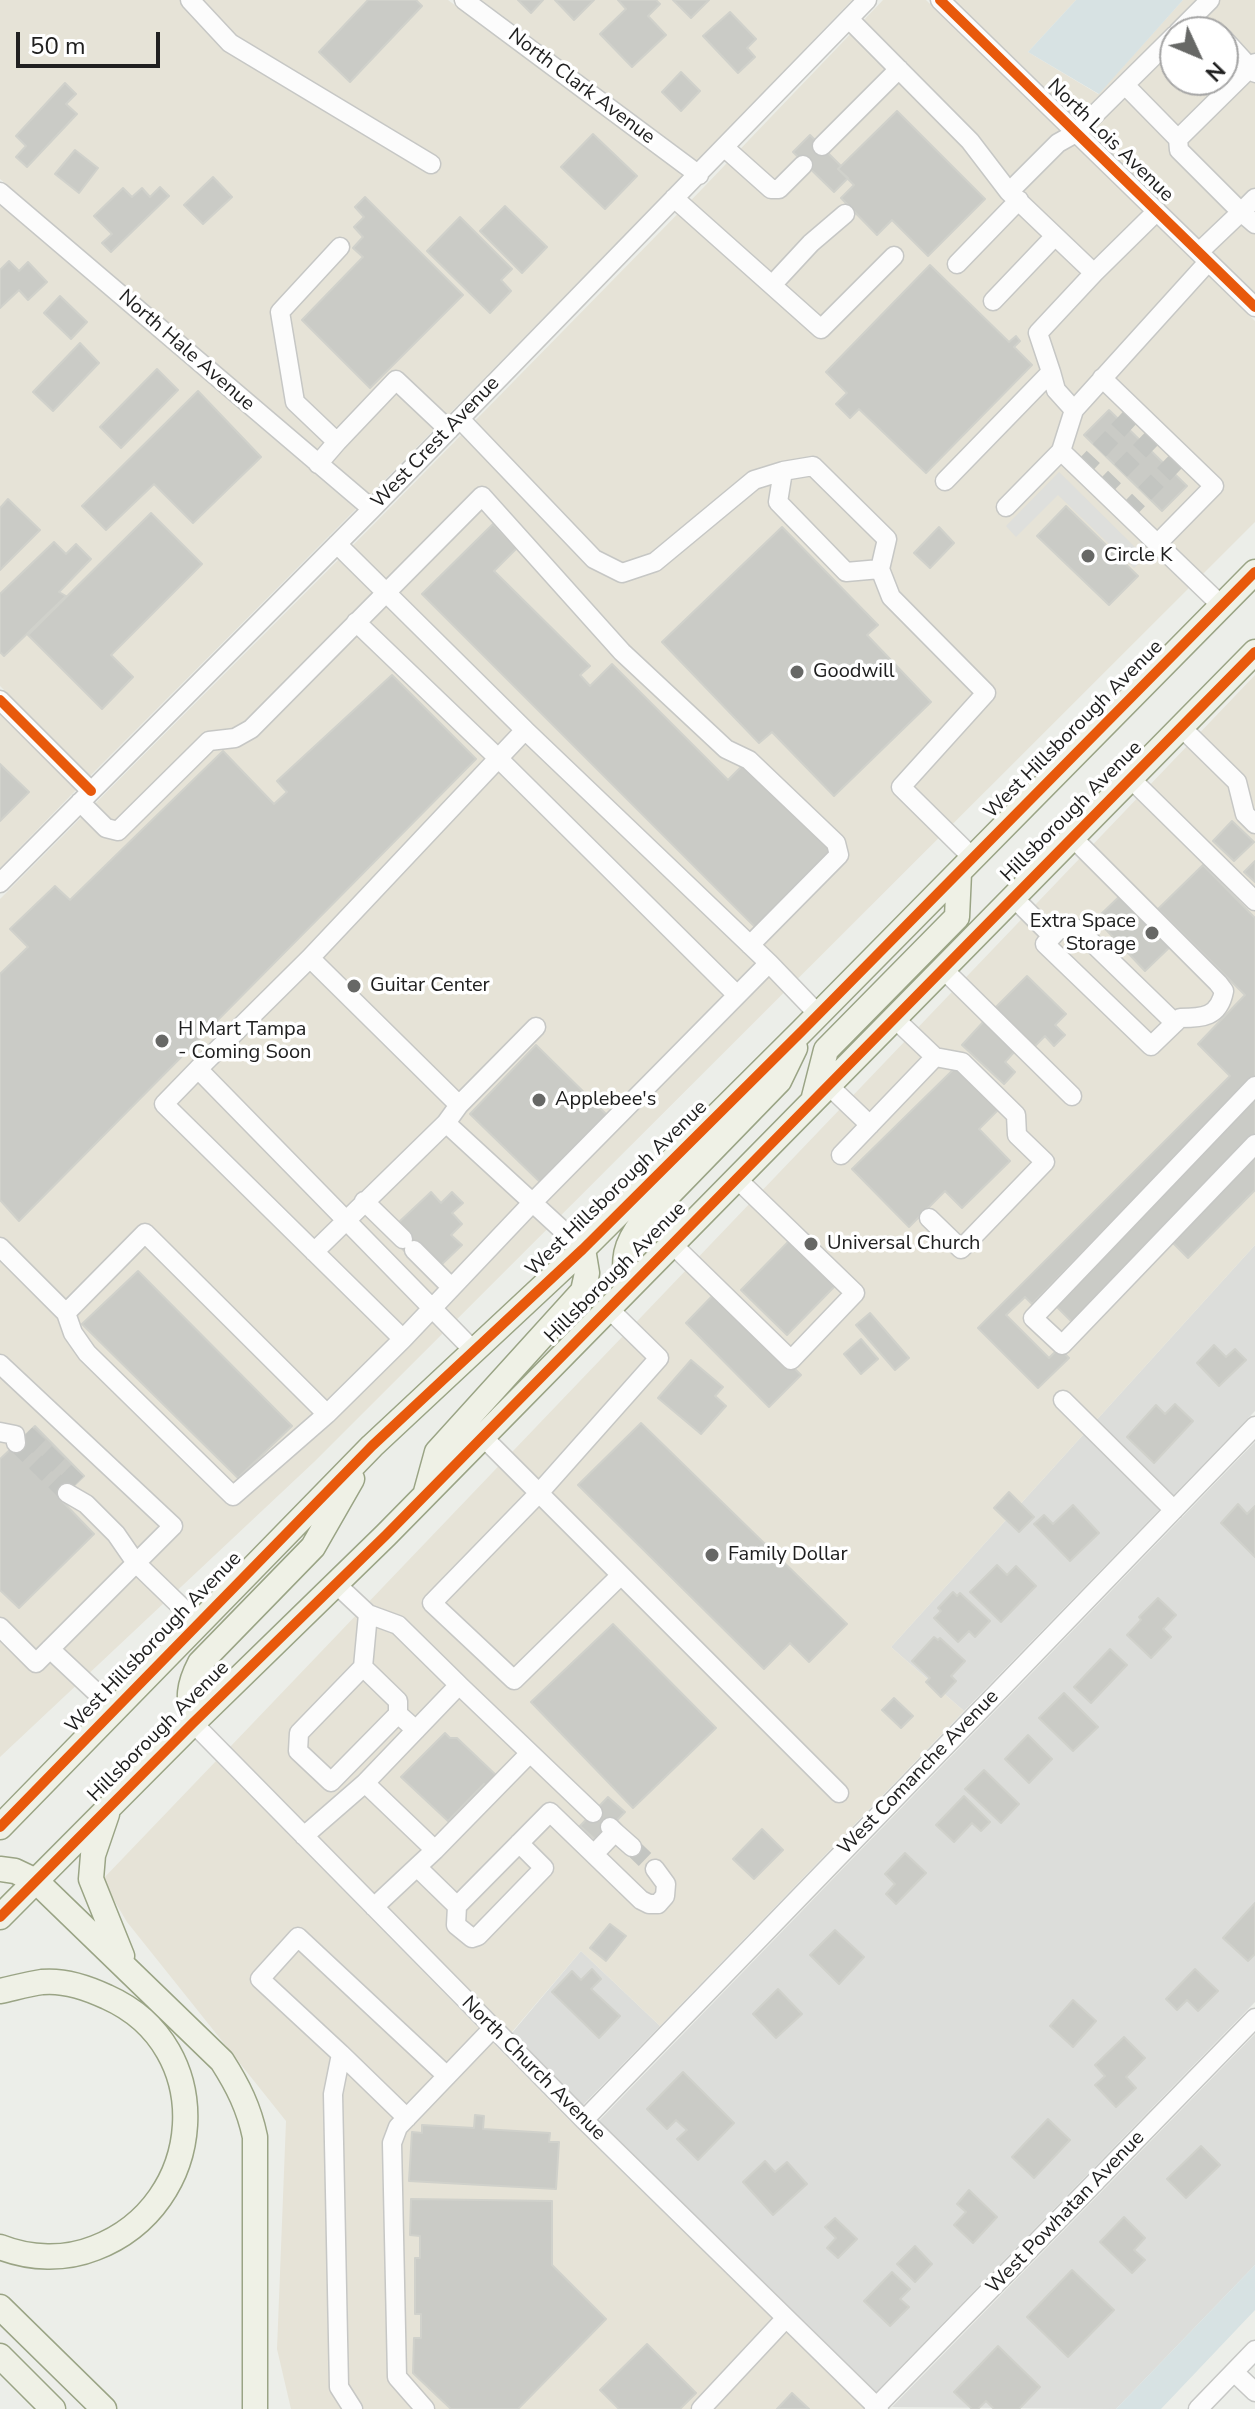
<!DOCTYPE html>
<style>
body{margin:0}
#map{position:relative;width:1255px;height:2409px;overflow:hidden;background:#eceee9;font-family:"Nunito Sans",sans-serif}
canvas{display:block}
.north{position:absolute;left:1159px;top:16px;width:80px;height:80px;box-sizing:border-box;background:#fff;border:2px solid #a6a6a6;border-radius:50%;rotate:134deg;font-size:22px;font-weight:700;line-height:32px;text-align:center;color:#202020}
.north::after{content:'';display:block;margin:auto;width:28px;height:36px;background:#676866;clip-path:polygon(50% 0,100% 100%,50% 72%,0 100%)}
.scale{position:absolute;left:16px;top:32px;width:144px;height:36px;box-sizing:border-box;border:4px solid #202020;border-top:0;padding-left:10px;font-size:24px;line-height:28px;white-space:nowrap;color:#202020;-webkit-text-stroke:6px #fff;paint-order:stroke}
</style>
<div id="map">
<canvas width="1255" height="2409"></canvas>
<div class="north">N</div>
<div class="scale">50 m</div>
</div>
<script>
const ctx = document.querySelector('canvas').getContext('2d');
ctx.lineJoin = 'round';
function fill(path, color) { ctx.fillStyle = color; ctx.fill(path, 'evenodd'); }
function trace(path, color, width, dash) { ctx.strokeStyle = color; ctx.lineWidth = width; ctx.lineCap = dash ? 'butt' : 'round'; ctx.setLineDash(dash || []); ctx.stroke(path); }
function drawText(font, color, halo, rows, align = 'center') {
  ctx.font = font + ' "Nunito Sans",sans-serif'; ctx.lineWidth = 7; ctx.setLineDash([]); ctx.textBaseline = 'middle'; ctx.strokeStyle = halo; ctx.fillStyle = color; for (const [text, x, y, turn = 0] of rows) {
    ctx.save(); ctx.translate(x, y); ctx.rotate((+turn || 0) * Math.PI / 180); ctx.textAlign = isNaN(turn) ? turn : align; if (halo) ctx.strokeText(text, 0, 0); ctx.fillText(text, 0, 0); ctx.restore();
  }
}
const residential = new Path2D(`
 M1255,1245V1411L964,1711L891,1647Z
 M1255,1442V2002L876,2392L599,2121Z
 M581,1951L660,2026L583,2105L512,2033Z
 M1255,2034V2265L1116,2409L892,2407Z`);
const commercial = new Path2D(`
 M0,0H448L683,175L370,495L0,179Z
 M481,0H852L697,161Z
 M883,0H926L1255,321V522L314,1462L0,1757V899L374,524L702,189Z
 M954,0H1076L1028,52L1098,94L1183,0H1255V293ZM1175,32H1223V80H1175Z
 M0,205L356,509L90,776L0,686Z
 M1255,675V1245L891,1647L964,1711L660,2026L581,1951L511,2033L230,1747Z
 M0,714L76,790L0,868Z
 M216,1761L569,2120L865,2409H291L277,2349L286,2121L127,1922L102,1880Z`);
const wetland = new Path2D(`
 M1076,0H1183L1099,94L1028,52Z
 M1255,2265V2310L1161,2409H1116Z`);
const parking = new Path2D(`
 M1059,472L1145,557L1134,568L1058,495L1016,537L1006,526Z`);
const building = new Path2D(`
 M368,0H416L422,6L350,82L319,52Z
 M518,0H543L531,13Z
 M555,0H594L574,20Z
 M618,0H656L660,4L648,16L666,35L632,67L600,34L626,9Z
 M673,0H709L691,18Z
 M730,12L756,39L747,48L755,57L738,73L703,36Z
 M681,72L700,91L681,111L662,92Z
 M65,83L76,94L66,104L77,114L27,167L16,157L26,146L16,136Z
 M897,111L985,199L928,256L892,220L877,235L841,198L854,185L838,169Z
 M593,134L637,176L605,209L561,167Z
 M810,135L841,166L838,169L848,178L834,192L793,152Z
 M75,150L98,168L79,193L55,174Z
 M213,177L232,197L203,224L184,205Z
 M160,187L169,196L111,252L102,243L112,234L94,216L123,188L132,197L142,188L150,197Z
 M365,197L463,295L370,388L302,320L363,257L353,248L363,237L354,227L364,217L355,207Z
 M505,206L547,247L522,273L480,231Z
 M460,217L512,269L501,280L511,291L490,313L427,251Z
 M9,261L19,271L28,262L47,282L28,300L19,290L0,308V270Z
 M930,265L1009,342L1016,336L1020,341L1014,347L1032,365L926,473L859,409L850,418L836,404L847,393L826,372Z
 M60,296L87,322L71,339L44,313Z
 M80,343L99,363L53,411L33,392Z
 M157,369L178,390L121,448L100,427Z
 M198,391L261,457L193,523L154,484L106,530L82,506Z
 M1109,410L1187,486L1162,511L1084,435Z
 M8,499L40,530L0,570V508Z
 M1066,506L1138,576L1109,605L1037,536Z
 M151,513L202,564L111,655L133,677L102,709L28,635Z
 M493,524L517,548L494,571L590,666L580,675L590,686L612,664L728,780L744,764L832,852L756,928L422,594Z
 M782,527L878,625L867,635L931,702L834,796L772,732L759,743L662,642Z
 M939,527L954,543L930,568L914,553Z
 M54,542L66,554L76,544L91,559L59,592L66,596L4,656L0,652V594Z
 M392,675L476,759L19,1221L0,1200V974L28,947L10,929L55,886L70,900L223,751L274,804L287,792L277,781Z
 M0,764L29,792L0,821Z
 M1232,821L1254,842L1234,861L1213,841Z
 M1255,861V882L1244,872Z
 M1203,865L1255,918V1076L1032,1304L1025,1297L1006,1315L1049,1358L1059,1348L1069,1358L1038,1388L978,1328L1230,1076L1198,1044L1245,995L1158,909Z
 M1124,892L1174,943L1145,971L1096,919Z
 M1027,976L1066,1014L1055,1025L1065,1035L1054,1046L1045,1036L1034,1047L994,1009Z
 M985,1020L1016,1050L1005,1062L1015,1072L1004,1084L962,1045Z
 M536,1045L608,1116L542,1184L470,1114Z
 M958,1065L1000,1108L979,1129L1010,1161L962,1208L945,1191L909,1227L852,1169Z
 M1255,1098V1134L1072,1322L1054,1304Z
 M1255,1150V1190L1188,1258L1168,1238Z
 M431,1192L441,1203L452,1192L463,1203L452,1213L462,1224L451,1235L462,1245L440,1266L408,1255L398,1244V1223Z
 M789,1241L835,1286L787,1335L741,1290Z
 M138,1271L292,1426L238,1478L82,1324Z
 M717,1291L801,1375L769,1407L686,1323Z
 M870,1313L909,1358L895,1370L856,1325Z
 M861,1339L878,1359L861,1374L844,1354Z
 M1214,1345L1226,1357L1235,1349L1246,1360L1219,1386L1197,1363Z
 M691,1360L723,1387L715,1396L726,1406L701,1434L658,1398Z
 M1175,1404L1193,1421L1154,1463L1127,1437L1156,1405L1165,1414Z
 M641,1423L847,1624L809,1662L790,1643L764,1669L578,1485Z
 M35,1426L84,1476L60,1499L94,1534L19,1608L0,1590V1459Z
 M1009,1492L1034,1517L1019,1532L994,1508Z
 M1238,1504L1247,1514L1255,1506V1557L1221,1523Z
 M1073,1505L1099,1533L1070,1561L1034,1524L1044,1515L1053,1524Z
 M997,1565L1007,1575L1016,1566L1036,1586L1001,1622L970,1592Z
 M953,1592L957,1596L960,1593L990,1621L975,1637L969,1631L958,1642L934,1618L941,1611L938,1608Z
 M1158,1598L1176,1615L1163,1629L1171,1637L1151,1658L1127,1635L1141,1620L1139,1617Z
 M613,1624L716,1728L633,1808L531,1702Z
 M934,1637L938,1640L940,1638L965,1661L951,1676L956,1681L941,1697L926,1682L930,1678L912,1661Z
 M1110,1649L1127,1665L1091,1703L1074,1687Z
 M1064,1693L1098,1727L1073,1751L1039,1718Z
 M894,1698L913,1716L901,1728L882,1710Z
 M445,1733L450,1738H457L498,1777L488,1788L484,1784L448,1821L401,1777Z
 M1028,1735L1052,1759L1029,1783L1005,1759Z
 M984,1770L1019,1804L1001,1823L965,1789Z
 M964,1796L990,1822L981,1831L972,1823L954,1842L936,1825Z
 M608,1797L625,1812L597,1841L580,1826Z
 M762,1829L783,1850L754,1879L733,1859Z
 M905,1853L926,1873L896,1904L886,1894L895,1884L885,1874Z
 M1255,1903V1954L1248,1961L1223,1938Z
 M610,1924L626,1936L606,1961L590,1948Z
 M835,1930L864,1957L839,1984L810,1955Z
 M592,1969L601,1979L591,1989L620,2016L599,2038L552,1992L572,1971L581,1980Z
 M1195,1969L1218,1991L1198,2011L1187,2000L1177,2010L1166,1999Z
 M778,1989L802,2014L776,2038L753,2014Z
 M1073,2000L1096,2021L1073,2047L1050,2026Z
 M1124,2037L1145,2058L1126,2077L1136,2088L1116,2107L1095,2085L1105,2076L1095,2065Z
 M683,2072L734,2123L698,2160L677,2139L687,2130L676,2120L667,2129L647,2109Z
 M475,2115L484,2116L483,2129L550,2133L549,2142H559L556,2189L409,2181L412,2132L422,2133V2125L474,2128Z
 M1048,2119L1070,2140L1034,2178L1012,2157Z
 M1201,2146L1220,2165L1186,2198L1167,2179Z
 M765,2161L775,2172L787,2162L807,2184L773,2215L743,2182Z
 M969,2190L997,2217L973,2243L954,2225L966,2212L957,2204Z
 M411,2199L552,2201V2265L606,2319L518,2409H451L413,2373L414,2338H421V2314H415V2258H420V2236L410,2235Z
 M1124,2217L1145,2238L1134,2250L1145,2260L1132,2273L1100,2242Z
 M835,2218L857,2239L838,2258L827,2248L836,2238L825,2227Z
 M915,2246L932,2264L915,2282L897,2264Z
 M1072,2270L1114,2310L1068,2357L1027,2317Z
 M892,2272L910,2289L900,2299L909,2307L890,2326L864,2301Z
 M647,2344L696,2393L680,2409H619L600,2390Z
 M998,2346L1040,2387L1019,2409H994L986,2401L978,2409H972L954,2392Z
 M792,2393L809,2409H777Z`);
const minorTunnel = new Path2D(`
 M1081,470L1136,411
 M1102,490L1158,432
 M1126,513L1182,455
 M26,1434L77,1483
 M16,1443L67,1493
 M632,1847L655,1869`);
const minor = new Path2D(`
 M190,0L230,43L431,164
 M464,0L699,175
 M940,0L1255,307
 M849,19L970,141L1009,192
 M1178,32L1210,0
 M1223,38L1255,73
 M1125,85L1178,139L1179,150L1241,212L1199,252
 M1178,139L1255,63
 M822,146L899,69
 M725,148L771,189H779L803,165
 M0,192L372,509
 M674,198L821,329L894,256
 M1255,198L1241,212L1255,224
 M1157,211L1094,273L1009,192L1058,143L1076,133L1175,35
 M957,264L1019,200
 M773,284L811,243L845,214
 M993,301L1055,236
 M1051,372L1056,390L1074,410
 M1102,378L1214,486L1158,543
 M460,419L594,559L622,573L655,562L754,480L783,471L813,466L887,539L880,569L891,597L986,693L901,787L973,858
 M337,442L396,380L449,430
 M1061,451L1222,606
 M318,464L337,442L295,402L280,312L340,247
 M783,471L778,502L846,572L880,569
 M945,481L1051,372L1038,333L1094,273
 M1006,507L1061,451L1074,410L1208,262
 M337,544L525,730
 M356,622L498,758L737,995
 M0,700L91,791
 M1181,727L1237,782L1245,814L1255,824
 M1130,778L1255,901
 M80,802L106,828L118,831L209,741L235,738L251,729L482,496L622,652L726,749L749,760L836,843L839,855L750,945
 M1072,837L1218,983L1224,991C1219,1017 1203,1018 1180,1018L1151,1046L1045,944L1059,929H1078L1175,1023
 M0,883L372,509L867,0
 M1013,897L1052,936
 M942,968L1072,1096
 M894,1018L935,1057L962,1062L1016,1115L1017,1135L1045,1162L961,1249L929,1218
 M198,1069L310,958
 M828,1085L870,1125
 M1255,1086L1033,1318L1062,1345L1255,1144
 M459,1105L536,1027
 M841,1155L935,1057
 M364,1201L403,1239
 M671,1243L791,1360L855,1293L736,1178
 M0,1247L66,1313L145,1233L327,1414L403,1339L164,1104L198,1069L474,1351
 M583,1249L446,1123L459,1105L310,958L525,730L769,963L819,1015
 M414,1250L451,1287
 M314,1252L446,1123
 M608,1308L659,1358L539,1493L432,1603L514,1680L621,1575
 M66,1313L73,1333L87,1353L233,1496L327,1414
 M403,1339L532,1203L769,963
 M0,1364L173,1526L36,1663L0,1627
 M1063,1400L1174,1510
 M0,1432L15,1435L16,1443
 M482,1436L839,1793
 M67,1493L86,1504L116,1534L136,1563L199,1624
 M336,1584L368,1614L398,1625L459,1685L365,1783L435,1850L374,1907
 M50,1649L115,1710
 M363,1667L368,1614
 M459,1685L593,1813
 M398,1714L331,1782L298,1751L299,1733L363,1667L398,1701V1714L416,1730
 M193,1723L584,2120L879,2409
 M615,1832L632,1847
 M304,1836L365,1783
 M435,1850L529,1754
 M594,1854L615,1832L610,1827
 M418,1868L457,1906L550,1812L641,1900L649,1904H658L665,1896L666,1884L655,1869
 M457,1906L456,1925L472,1938L478,1936L544,1868L519,1843
 M341,2054L407,2118
 M584,2120L1255,1426
 M1234,2372L1255,2392
 M353,2409L339,2387L333,2094L341,2054L260,1979L298,1937L447,2076
 M425,2409L397,2377L392,2143L398,2127L493,2028
 M701,2409L786,2318
 M874,2409L1255,2018
 M1198,2409L1255,2350`);
const major = new Path2D(`
 M814,1097L826,1050L957,917L959,873
 M626,1289C624,1258 623,1247 643,1221L779,1081L795,1048
 M426,1492L437,1452L583,1291L587,1273L583,1249
 M193,1723C188,1697 188,1686 200,1663L313,1547L352,1479
 M107,1814L93,1855L91,1879L122,1956
 M0,1827L372,1446L583,1249L802,1031L1255,572
 M0,1869L15,1871L36,1881L222,2061C238,2086 249,2108 255,2137V2409
 M0,1917L193,1723L386,1535L1255,652
 M0,1991C14,1988 28,1984 42,1982C63,1980 88,1988 107,1997C219,2047 207,2205 95,2248C65,2260 30,2259 0,2247
 M0,2307L104,2409
 M0,2356L53,2409`);
const cycleway = new Path2D(`
 M940,0L1255,307
 M0,700L91,791
 M0,1827L372,1446L583,1249L802,1031L1255,572
 M0,1917L193,1723L386,1535L1255,652`);
const markers = [
 [1088,556,8,"#676866"],
 [797,672,8,"#676866"],
 [1152,933,8,"#676866"],
 [354,986,8,"#676866"],
 [162,1041,8,"#676866"],
 [539,1100,8,"#676866"],
 [811,1244,8,"#676866"],
 [712,1555,8,"#676866"]
];
const streetNames = [
 ["North Clark Avenue",581,87,37],
 ["North Lois Avenue",1110,141,44],
 ["North Hale Avenue",186,351,41],
 ["West Crest Avenue",436,443,-46],
 ["West Hillsborough Avenue",1074,730,-45],
 ["Hillsborough Avenue",1072,812,-45],
 ["West Hillsborough Avenue",617,1189,-44],
 ["Hillsborough Avenue",616,1273,-45],
 ["West Hillsborough Avenue",154,1643,-46],
 ["Hillsborough Avenue",159,1732,-45],
 ["West Comanche Avenue",919,1773,-46],
 ["North Church Avenue",533,2069,45],
 ["West Powhatan Avenue",1066,2213,-46]
];
const poiNames = [
 ["Circle K",1104,556],
 ["Goodwill",813,672],
 ["Extra Space",1136,922,"right"],
 ["Storage",1136,945,"right"],
 ["Guitar Center",370,986],
 ["H Mart Tampa",178,1030],
 ["- Coming Soon",178,1053],
 ["Applebee's",555,1100],
 ["Universal Church",827,1244],
 ["Family Dollar",728,1555]
];
fill(residential, '#dcddda');
fill(commercial, '#e6e3d7');
fill(wetland, '#d7e2e3');
fill(parking, '#dedfdc');
fill(building, '#cacbc6');
trace(building, '#d0d1cb', 2);
trace(minorTunnel, '#c3c5c1', 18, [18, 9]);
trace(minor, '#c6c7c5', 21);
trace(major, '#9aa485', 27);
trace(minor, '#fcfcfc', 18);
trace(major, '#eff1e6', 24);
trace(cycleway, '#e8590c', 10);
for (const [x, y, r, color] of markers) { const dot = new Path2D(); dot.arc(x, y, r, 0, 2 * Math.PI); ctx.fillStyle = color; ctx.fill(dot); trace(dot, '#fff', 3); }
drawText('20px', '#202020', '#fff', streetNames);
drawText('20px', '#202020', '#fff', poiNames, 'left');
</script>
